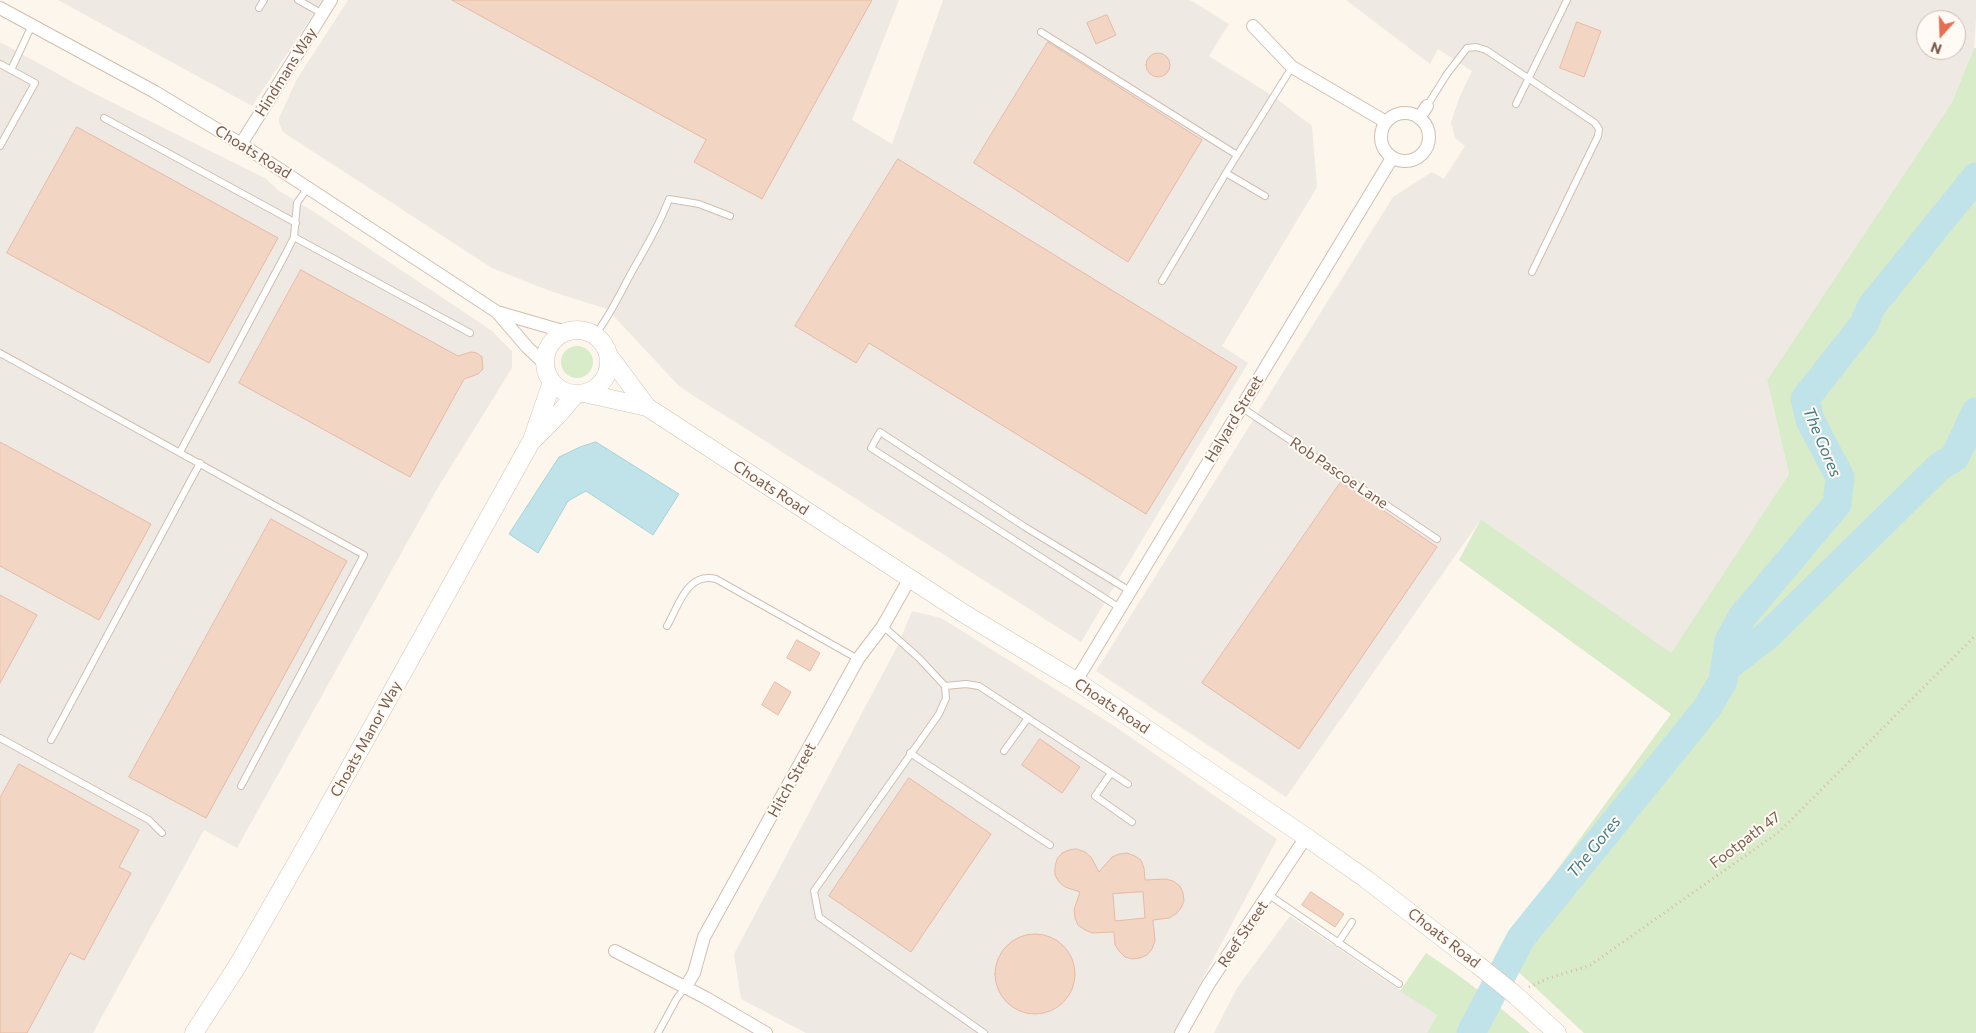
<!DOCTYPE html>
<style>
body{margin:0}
#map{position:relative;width:1976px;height:1033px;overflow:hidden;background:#fdf6ec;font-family:Commissioner,sans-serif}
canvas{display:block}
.north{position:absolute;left:1916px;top:10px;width:50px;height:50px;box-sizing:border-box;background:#fffaf3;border:1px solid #cabbb1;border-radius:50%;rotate:200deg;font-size:14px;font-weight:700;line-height:20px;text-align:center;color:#7a5c4d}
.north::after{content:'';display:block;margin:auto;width:18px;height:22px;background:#e76f51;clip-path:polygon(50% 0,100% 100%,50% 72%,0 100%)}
</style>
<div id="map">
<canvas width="1976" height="1033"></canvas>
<div class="north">N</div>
</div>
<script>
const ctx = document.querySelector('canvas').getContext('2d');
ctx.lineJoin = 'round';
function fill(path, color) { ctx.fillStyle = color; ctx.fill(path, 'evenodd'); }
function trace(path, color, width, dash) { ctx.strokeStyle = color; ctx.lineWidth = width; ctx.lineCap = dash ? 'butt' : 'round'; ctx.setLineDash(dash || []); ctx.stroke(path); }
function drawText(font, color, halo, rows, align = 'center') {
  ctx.font = font + ' Commissioner,sans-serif'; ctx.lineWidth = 4; ctx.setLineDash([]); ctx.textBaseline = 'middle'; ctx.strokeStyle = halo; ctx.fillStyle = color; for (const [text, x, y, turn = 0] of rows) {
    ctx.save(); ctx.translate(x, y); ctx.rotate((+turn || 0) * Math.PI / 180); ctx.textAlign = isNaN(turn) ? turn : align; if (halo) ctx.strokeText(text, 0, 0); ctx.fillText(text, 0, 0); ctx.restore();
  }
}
const industrial = new Path2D(`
 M58,0H323L252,106Z
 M348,0H899L852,120L892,144L943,0H1190L1229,24L1209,56L1273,96L1312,126L1317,187L1222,346L1248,363L1081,642L680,387L607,309L550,291L492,268L283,132L279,123V118L297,79Z
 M1346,0H1976V18L1974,48L1952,102L1767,380L1789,474L1671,654L1481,519L1286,797L1096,671L1393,197L1432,172L1444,179L1465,146L1455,138L1451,122L1460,96L1472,71L1438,49L1430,64ZM1926,20H1956V50H1926Z
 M0,42L89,91L265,178L278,190L325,219L492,331L512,351V368L437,489L237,848L204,830L93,1033H0Z
 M912,611L941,618L1113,725L1277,839L1174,1033H806L741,999L734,954L897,647Z
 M1290,916L1437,1015L1427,1033H1214L1237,988Z`);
const green = new Path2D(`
 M1974,48H1976V1033H1584L1497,952L1671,714L1459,560L1481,519L1671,653L1789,474L1767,380L1952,102Z
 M561 362a16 16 0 1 1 32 0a16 16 0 1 1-32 0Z
 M1426,953C1463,977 1497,1004 1530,1033H1427L1437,1015L1400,991Z`);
const water = new Path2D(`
 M596,442L679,494L653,535L586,491L568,501L538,553L509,534L559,457L580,447Z`);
const river = new Path2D(`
 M1725,668L1768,635L1939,467L1955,457L1976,412
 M1471,1033L1521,938L1707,708L1723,681L1729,641L1742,617L1837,504L1840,477L1810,420L1805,399L1864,324L1871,307L1976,177`);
const building = new Path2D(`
 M452,0H872L762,199L694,162L706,140Z
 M1107,15L1116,35L1096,44L1087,23Z
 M1577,22L1601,31L1584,77L1560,68Z
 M1048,42L1202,140L1128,262L974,163Z
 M1146 65a12 12 0 1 1 24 0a12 12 0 1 1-24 0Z
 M77,127L278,238L209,363L7,253Z
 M898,159L1237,367L1146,514L869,343L856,363L795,326Z
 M301,270L458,356L471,352L477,353L482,357L483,369L478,374L464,379L410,477L239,383Z
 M0,442L151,524L99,620L0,566Z
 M1341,482L1437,547L1299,749L1202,683Z
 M271,519L347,561L206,818L129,777Z
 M0,595L37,615L0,683Z
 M797,640L820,653L810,671L787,658Z
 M775,682L791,692L778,715L762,705Z
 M1040,739L1080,767L1062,793L1022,765Z
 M19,764L139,830L119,867L131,873L84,960L70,953L27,1033H0V798Z
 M909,778L991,834L911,952L829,896Z
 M1077,849L1085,852L1091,857L1099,872L1112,857L1119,854L1127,853L1135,856L1141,860L1144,868L1145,880L1166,879L1173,881L1180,886L1183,893L1184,901L1181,908L1176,914L1169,918L1153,920L1155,941L1152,949L1147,955L1140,958L1132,959L1125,957L1119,951L1115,945L1114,932L1092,933L1085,930L1078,925L1075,918L1074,910L1080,892L1065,887L1059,882L1055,875V867L1057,859L1062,853L1069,850ZM1143,892L1145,918L1115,921L1113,894Z
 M1311,892L1344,914L1335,927L1302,905Z
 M995 974a40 40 0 1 1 80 0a40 40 0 1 1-80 0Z`);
const path = new Path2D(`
 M1529,987L1549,978L1589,966L1779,832L1976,635`);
const lane = new Path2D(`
 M298,0L323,14
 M259,8L264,0
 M1041,32L1237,155
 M0,64L35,83L0,146
 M11,70L32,25
 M1516,104L1567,0
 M1427,106L1447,74L1467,48L1476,47L1486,50L1595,123L1599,129L1598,136L1532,272
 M104,118L296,223
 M1265,196L1226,173L1292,67
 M294,237L470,333
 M1162,281L1226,173
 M595,335C611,314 621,291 634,268C647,245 660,224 669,199L699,204L730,216
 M0,353L364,555L241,786
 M1241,407L1437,539
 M180,452L286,253L294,237L297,203L308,187
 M1120,608L871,448L880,432L1025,527L1130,591
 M667,626C679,605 687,572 716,579L858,659
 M883,626L919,658L945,686L946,698L939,714L814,891L819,917L984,1033
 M945,686L966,684L979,686L1128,784
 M0,738L149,820L162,833
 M51,740L200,463
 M1004,751L1028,718
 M910,753L1050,845
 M1111,773L1095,796L1132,822
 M1269,895L1399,984
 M1338,943L1352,922
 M658,1033L677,998L685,988`);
const street = new Path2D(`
 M0,8L155,92L241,144L497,312L566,332
 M1253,26L1292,67L1386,122
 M1381 137a24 24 0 1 1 48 0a24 24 0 1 1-48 0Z
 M1419,118L1427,106
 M241,144L331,0
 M497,312L527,347L545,364
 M1076,681L1392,158
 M615,951L706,998L766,1033
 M685,988L694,973L704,937L858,659L883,626L910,578
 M1181,1033L1208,985L1306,837`);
const secondary = new Path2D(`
 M545 362a32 32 0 1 1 64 0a32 32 0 1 1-64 0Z
 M609,356L647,407L963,613L1076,681L1306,837L1366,879L1478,965L1514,994L1557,1033
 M584,393L647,407
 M533,440L557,416L576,394
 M194,1033L238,965L309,841L532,440L552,382`);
const streetNames = [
 ["Hindmans Way",286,72,-58],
 ["Choats Road",253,152,32],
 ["Halyard Street",1234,419,-59],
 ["Rob Pascoe Lane",1339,473,34],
 ["Choats Road",771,488,33],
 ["Choats Road",1112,706,34],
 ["Choats Manor Way",366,739,-61],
 ["Hitch Street",792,780,-61],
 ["Footpath 47",1745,840,-37],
 ["Reef Street",1243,934,-56],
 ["Choats Road",1444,938,38]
];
const waterNames = [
 ["The Gores",1822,442,67],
 ["The Gores",1594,847,-51]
];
fill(industrial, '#efe9e4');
fill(green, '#d8ecc9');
fill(water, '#bfe3e8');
trace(water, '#a5d3da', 1);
trace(river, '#bfe3e8', 29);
fill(building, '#f3d5c3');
trace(building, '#e6bba3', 1);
trace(lane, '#d1beb0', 8);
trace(street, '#d1beb0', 14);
trace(secondary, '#d6c0b0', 19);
trace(path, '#d9b8a5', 3, [1, 4]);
trace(lane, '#fff', 6);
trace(street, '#fff', 12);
trace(secondary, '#fff', 18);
drawText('15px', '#7a5c4d', '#fffaf3', streetNames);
drawText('italic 16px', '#437c86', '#fffaf3', waterNames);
</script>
